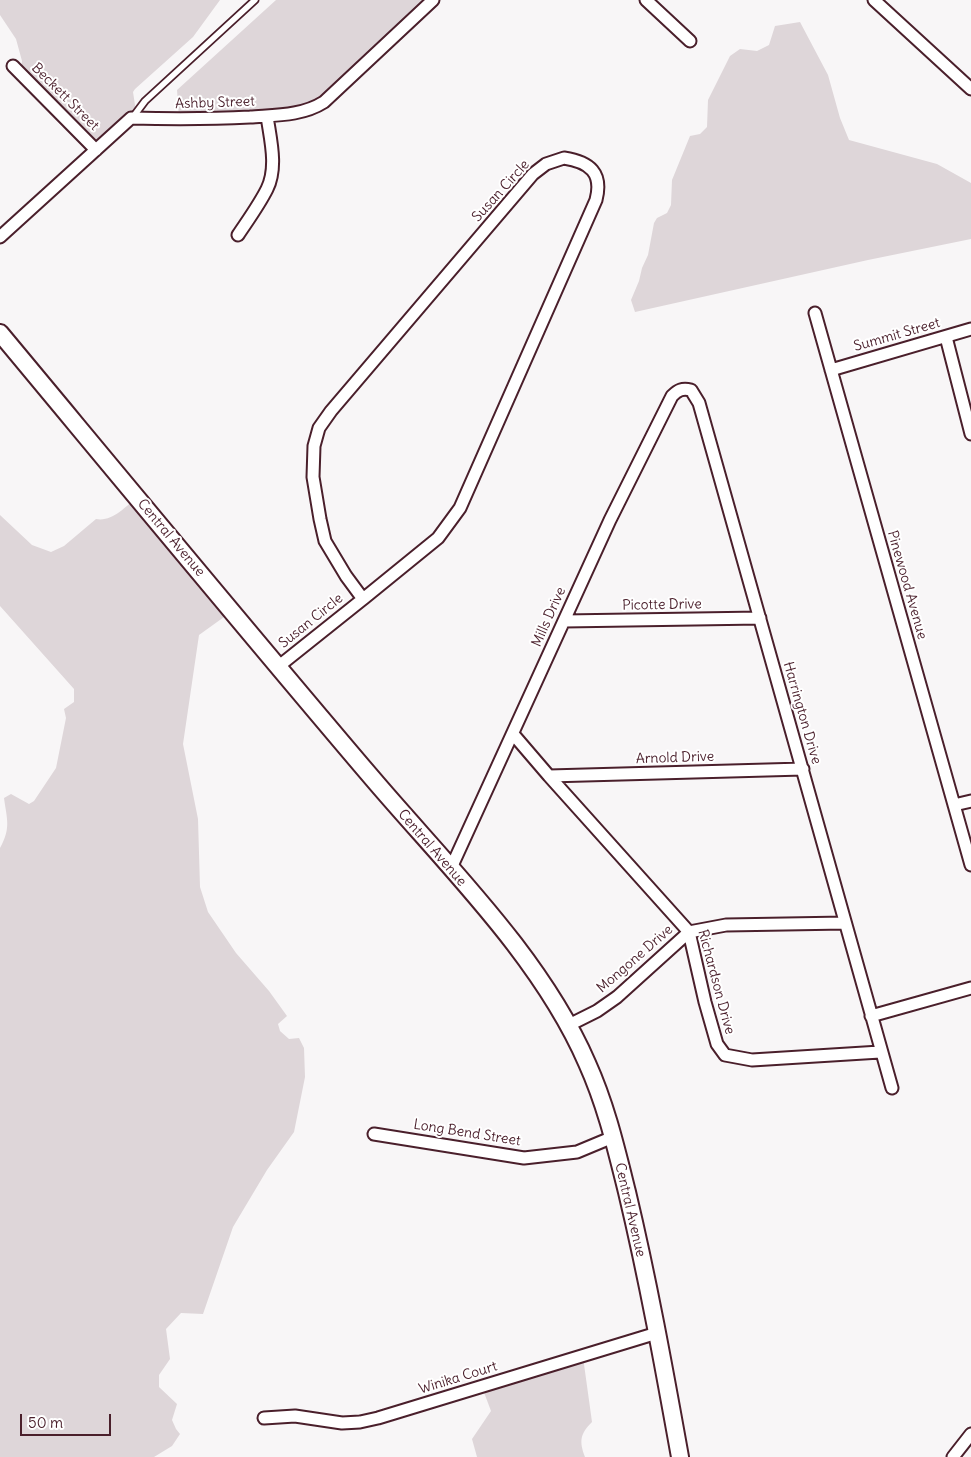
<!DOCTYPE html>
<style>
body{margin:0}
#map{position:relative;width:971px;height:1457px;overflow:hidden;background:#f8f6f7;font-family:Delius,sans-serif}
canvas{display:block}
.scale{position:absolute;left:20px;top:1414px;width:91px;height:22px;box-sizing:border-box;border:2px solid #4a1f2b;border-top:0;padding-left:6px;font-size:15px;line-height:18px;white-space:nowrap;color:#4a1f2b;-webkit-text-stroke:4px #fff;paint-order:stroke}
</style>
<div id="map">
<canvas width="971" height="1457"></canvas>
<div class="scale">50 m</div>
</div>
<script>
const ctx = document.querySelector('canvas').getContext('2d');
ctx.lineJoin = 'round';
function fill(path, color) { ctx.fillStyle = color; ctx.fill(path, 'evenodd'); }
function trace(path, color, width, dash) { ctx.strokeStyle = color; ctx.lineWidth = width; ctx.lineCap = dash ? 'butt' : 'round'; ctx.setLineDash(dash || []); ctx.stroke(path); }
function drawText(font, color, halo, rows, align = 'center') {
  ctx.font = font + ' Delius,sans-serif'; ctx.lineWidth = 4; ctx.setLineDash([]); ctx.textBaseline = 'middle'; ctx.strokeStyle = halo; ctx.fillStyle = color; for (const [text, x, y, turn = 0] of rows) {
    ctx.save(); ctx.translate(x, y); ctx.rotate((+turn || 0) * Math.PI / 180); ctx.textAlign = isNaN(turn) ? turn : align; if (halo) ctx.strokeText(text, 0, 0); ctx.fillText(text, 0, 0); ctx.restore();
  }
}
const green = new Path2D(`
 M0,0H220L193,37L135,89L133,92L137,118L97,148L21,70L22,61L16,39L0,15Z
 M276,0H431L319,105L273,116L179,118L177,90Z
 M800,22L828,75L840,118L849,140L937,164L971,183V239L868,260L635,312L631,300L639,281L642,268L648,255L654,223L657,218L667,213L671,205L672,180L690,136L700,134L707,127L708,100L730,56L740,49L757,51L769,45L775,26Z
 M135,499L231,612L199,635L183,744L198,819L200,887L208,912L236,953L269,991L287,1016L278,1024L280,1031L289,1039L299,1038L304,1048L305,1077L294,1132L267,1170L233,1227L203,1314L181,1313L166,1329L170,1359L159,1375V1387L177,1404L172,1420L176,1429L180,1434L172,1446L154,1457H0V848C11,828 7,820 4,798L11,794L29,804L34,801L56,768L66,718L64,709L74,702V689L0,606V515L32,545L51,552L64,546L96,519C112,522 124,508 135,499Z
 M583,1357L592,1422C580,1434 579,1441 585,1457H477L472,1439L491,1411L482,1387Z`);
const service = new Path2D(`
 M133,117L145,101L255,0`);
const minor = new Path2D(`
 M646,0L690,41
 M874,0L971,89
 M13,66L96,150
 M564,158C590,162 603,173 596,200L460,508L438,538L363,599L346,576L325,541L320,519L313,477L314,446L319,428L331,411L533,174L546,164Z
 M238,235C248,220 259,205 267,189C278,167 270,138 267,116
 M0,237L131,118C171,119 211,119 250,117C275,115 302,116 324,102L433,0
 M815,313L971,865
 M946,337L971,434
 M831,370L971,329
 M564,621L760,618
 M279,666L363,599
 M513,734L549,776L689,932L705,1002L717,1044L725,1055L752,1060L880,1052
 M549,776L803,769
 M954,805L971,801
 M451,868L610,520L672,396C678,390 682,388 691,390L699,403L892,1088
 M871,1016L971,988
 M569,1025L597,1011L617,997L689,932L726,925L845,923
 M374,1134L524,1158L577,1152L613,1137
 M264,1418L295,1416L342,1423L360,1422L378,1418L657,1333
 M953,1457L971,1434`);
const secondary = new Path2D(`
 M0,333C124,482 247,631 373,779C447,866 541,957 587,1063C606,1105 616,1148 627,1192C648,1280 664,1368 680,1457`);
const streetNames = [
 ["Beckett Street",65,97,45],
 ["Ashby Street",215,103,-2],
 ["Susan Circle",501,191,-48],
 ["Summit Street",897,335,-16],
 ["Central Avenue",171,538,50],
 ["Pinewood Avenue",907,585,74],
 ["Picotte Drive",662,605,-1],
 ["Mills Drive",549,617,-66],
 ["Susan Circle",311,621,-39],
 ["Harrington Drive",802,713,74],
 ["Arnold Drive",675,758,-2],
 ["Central Avenue",432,848,49],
 ["Mongone Drive",635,959,-41],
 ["Richardson Drive",716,982,75],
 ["Long Bend Street",467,1133,9],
 ["Central Avenue",630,1210,77],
 ["Winika Court",458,1378,-17]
];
fill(green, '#ded6d9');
trace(service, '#4a1f2b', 9);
trace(minor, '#4a1f2b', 15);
trace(secondary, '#4a1f2b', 20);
trace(service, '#fff', 5.5);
trace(minor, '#fff', 11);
trace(secondary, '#fff', 16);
drawText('14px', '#4a1f2b', '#fff', streetNames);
</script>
